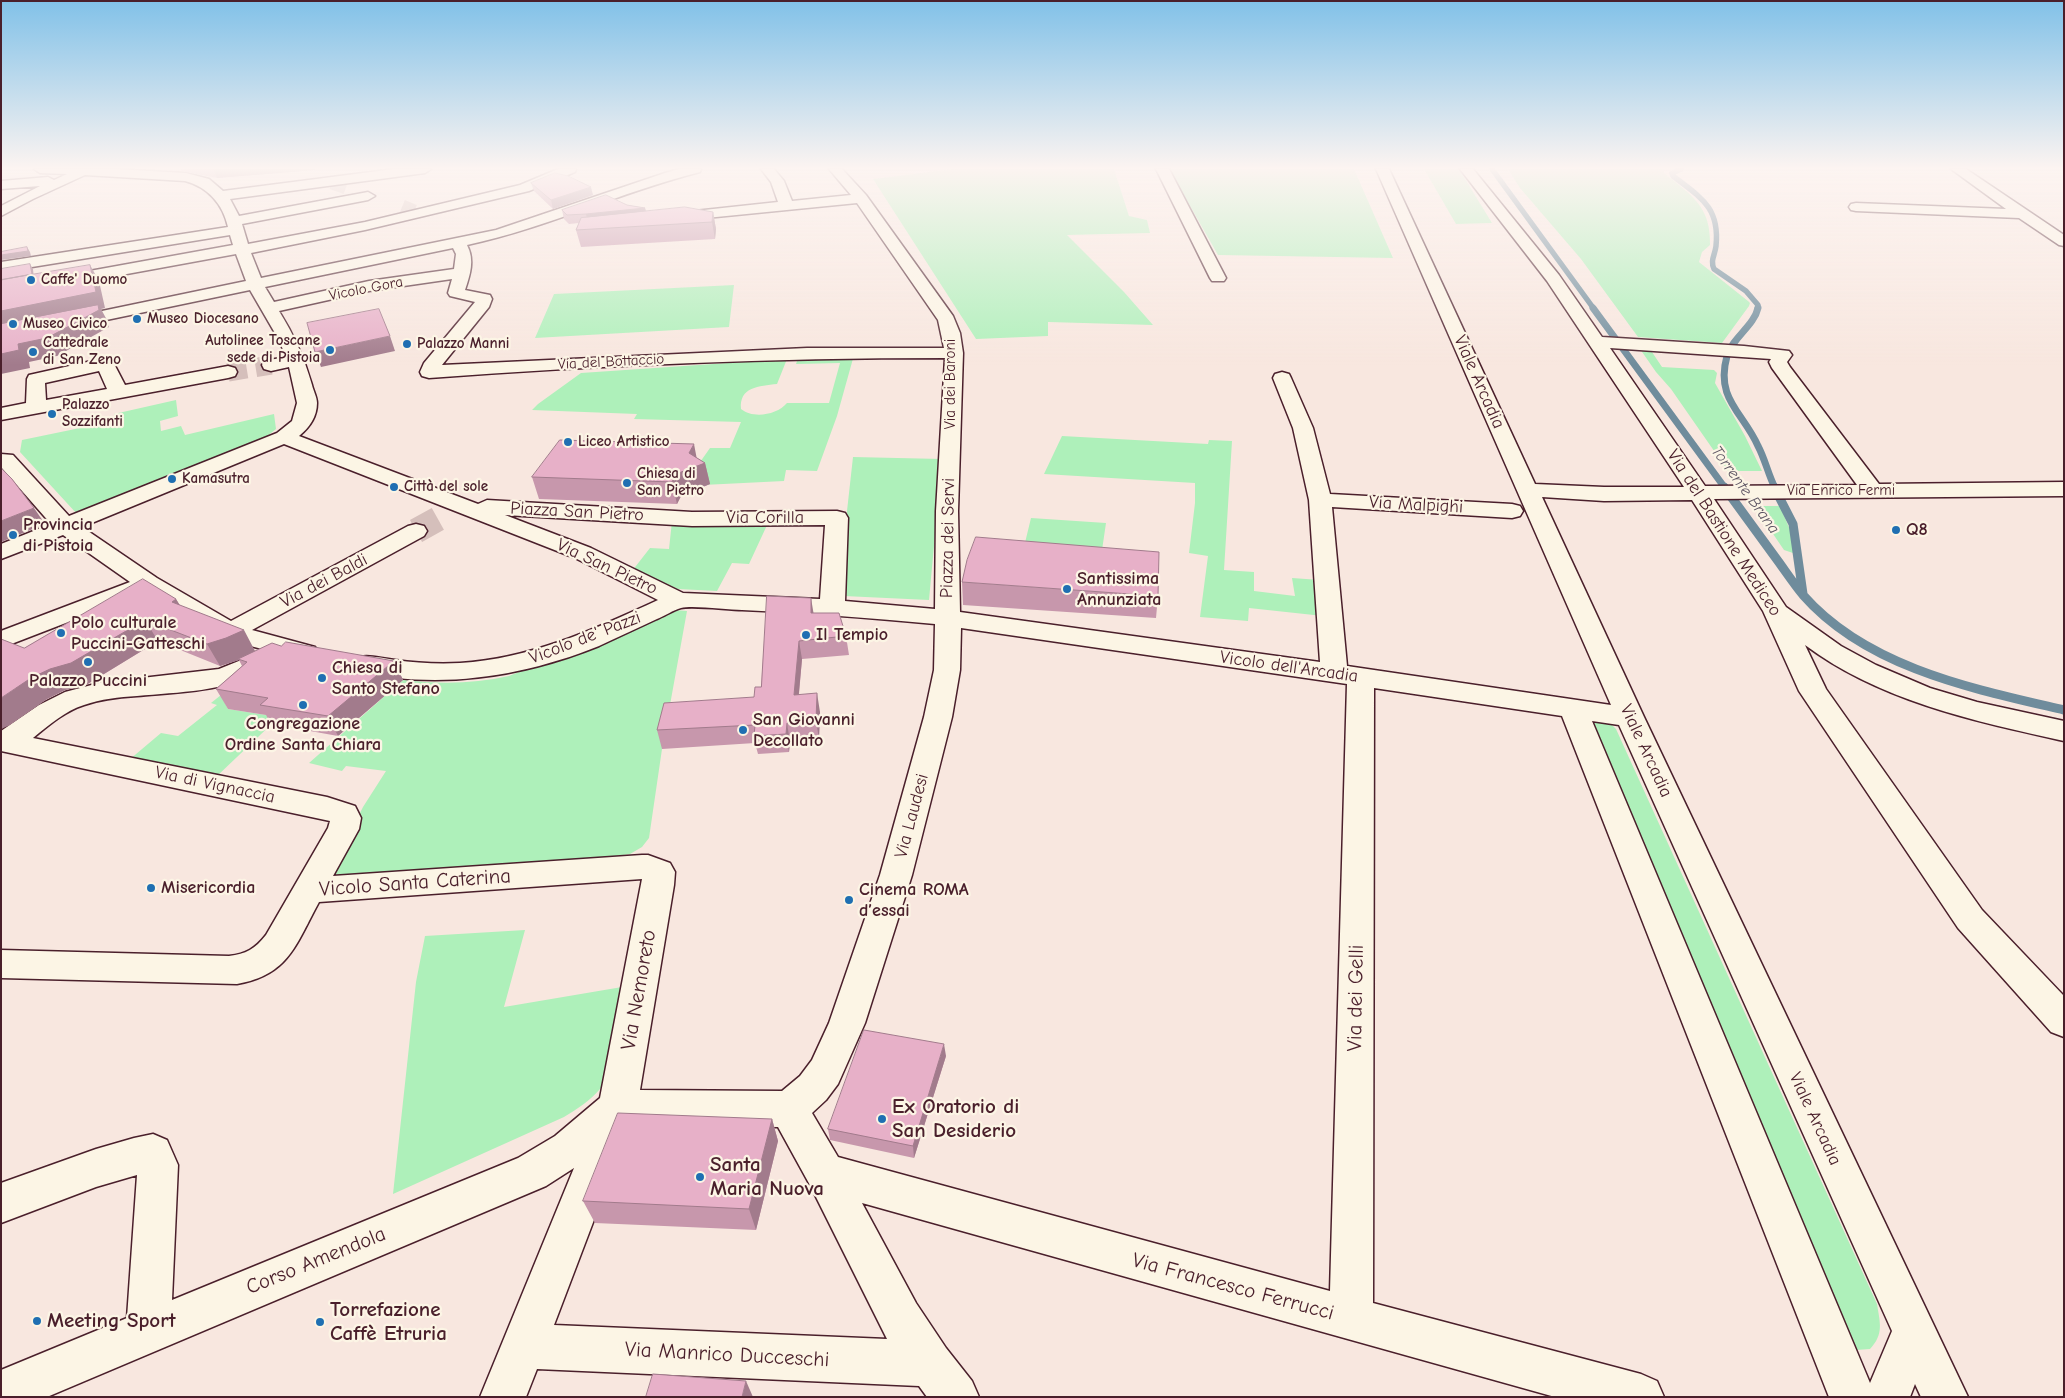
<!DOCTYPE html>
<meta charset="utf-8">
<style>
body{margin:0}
#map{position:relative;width:2065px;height:1398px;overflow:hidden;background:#f8e7df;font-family:"Comic Neue",sans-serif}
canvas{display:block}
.frame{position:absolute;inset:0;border:2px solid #4a1f2b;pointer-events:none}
</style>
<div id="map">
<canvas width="2065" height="1398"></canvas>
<div class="frame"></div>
</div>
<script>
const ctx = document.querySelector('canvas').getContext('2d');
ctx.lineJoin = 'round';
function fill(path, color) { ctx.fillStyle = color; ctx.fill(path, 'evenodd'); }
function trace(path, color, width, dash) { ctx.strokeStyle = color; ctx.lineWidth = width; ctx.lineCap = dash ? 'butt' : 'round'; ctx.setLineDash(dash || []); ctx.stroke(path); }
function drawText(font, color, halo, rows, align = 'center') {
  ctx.font = font + ' "Comic Neue",sans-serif'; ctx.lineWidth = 4.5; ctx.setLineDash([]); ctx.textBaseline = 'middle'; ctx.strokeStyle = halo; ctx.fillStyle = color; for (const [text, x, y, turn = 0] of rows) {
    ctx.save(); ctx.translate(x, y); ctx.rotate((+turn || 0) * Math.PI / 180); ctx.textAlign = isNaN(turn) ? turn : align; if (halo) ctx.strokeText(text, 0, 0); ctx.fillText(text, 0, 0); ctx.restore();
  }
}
const green = new Path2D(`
 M953,169H1114L1129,216L1147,220L1150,233L1067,235L1124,292L1153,325L1048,322V336L976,339L873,179Z
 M1169,169H1354L1393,258L1218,255Z
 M1424,169H1459L1492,223L1456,224Z
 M1508,169H1664V173C1692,196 1711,206 1710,245L1702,252L1699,262L1748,301L1750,303L1749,306L1722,343L1638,337L1581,259L1520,188Z
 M734,285L729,327L535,338L554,294Z
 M1640,349H1650L1662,367L1714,370L1717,373L1715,383L1745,436L1762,471H1728L1671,389L1656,372Z
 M854,355L837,416L817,471L786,470L784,481L703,485L698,465L710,448H730L741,422L634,419L637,414L532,410L538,404L581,373L787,359L777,384C759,386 739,387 741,409C753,419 777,415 787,403H829L840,363L796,364L798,358Z
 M176,400L178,416L160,421L161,431L181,426L185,435L274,414L276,429L266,437L77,514L20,452L22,440L114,421V414Z
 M1062,436L1208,444L1209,440L1232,441L1224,570L1254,572V591L1295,596L1292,578L1320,580L1323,616L1249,608L1248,621L1200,617L1208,556L1189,553L1195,503V483L1044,474Z
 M853,457L942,459L929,600L844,596L846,520Z
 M1754,506H1780L1790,530L1795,552L1793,553L1784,550Z
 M1031,518L1106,523L1101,557L1023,551Z
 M672,521L768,523L749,564L732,563L717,591L678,589L632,571L650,548L669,549Z
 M674,610L687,611L662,749L649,838L642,847L630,854L544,867L327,879L363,807L386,771L346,766L342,771L309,763L403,680C439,684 474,684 509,676Z
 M221,695L228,709L279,717L216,777L129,760L161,733L178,736L217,705L211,703Z
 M1587,716L1610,723L1616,729L1877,1304C1880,1323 1884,1334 1870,1349L1856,1350Z
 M525,930L504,1007L628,986C623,1013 617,1069 600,1089C590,1101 577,1109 564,1117L393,1194L416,982L425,936Z`);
const streamFar2 = new Path2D(`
 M1492,169L1594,309
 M1681,169L1672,173L1673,176C1700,197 1720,207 1716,246C1715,255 1710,260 1714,269L1746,291L1758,305L1757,309`);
const streamFar1 = new Path2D(`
 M1593,308L1725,488
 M1758,308C1754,326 1732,338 1727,356C1715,399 1743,412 1758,446C1765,459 1768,474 1775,488`);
const stream = new Path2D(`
 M1724,487C1742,512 1760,536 1778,561C1786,572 1794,584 1803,595C1867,668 1974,689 2064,710
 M1774,487L1793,524L1803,594`);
const minorTunnelFar2 = new Path2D(`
 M332,182L349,188
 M402,207L414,212`);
const minorTunnelFar1 = new Path2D(`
 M228,372L271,365`);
const minorTunnel = new Path2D(`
 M416,531L443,516`);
const minor = new Path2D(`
 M34,169H115L186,173L209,179L223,191L394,169H431L425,173L230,199L239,216L368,192L375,196L368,200L242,224L248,244L365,222L520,185L558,169H576L575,172L529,191L365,230L251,253L261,278L496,230L665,173L679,169H701L700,172C620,192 547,228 467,245C475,260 470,275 465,290L490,295L492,299L489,307L442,365L807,348H944L938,320L857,203L676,221L671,220L669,217L671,214L676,213L778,202L771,182L761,169H774L784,181L792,201L851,195L829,169H842L866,195L953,316L960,333L963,353L958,511L960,612L1320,662L1309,500L1293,428L1273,378L1275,374L1282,372L1289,374L1291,378L1313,428L1330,494L1512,504L1520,506L1523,511L1520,516L1512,518L1332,507L1347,666L1611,705L1376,169H1389L1535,484L1604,487H1684L1547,281L1460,169H1473L1559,275L1602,337L1744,346L1789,351L1792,355L1787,362L1790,367L1879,484L2064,482V496L1714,499L1786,607L1841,646L1876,665L1930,688L1977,702L2064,721V741C1974,721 1880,701 1805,645L1826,689L1982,910L2064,996V1037L2051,1032L1958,928L1799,691L1763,611L1692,500L1604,501L1542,497L1644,717L1968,1397H1921L1915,1384L1910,1397H1829L1562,716L1374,688L1373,1303L1641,1374L1657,1381L1664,1397H1555L862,1203L916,1303L946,1348L972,1381L979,1397H927L919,1386L537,1369L526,1397H480L574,1168L546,1186L47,1397H1V1370L127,1318L137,1175L96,1187L1,1223V1183L96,1149L134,1138L153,1134L167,1140L178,1165L172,1300L518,1158L555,1136L600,1098L642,879L319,902C296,944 289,975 237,984L1,978V950L229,956C246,954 255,949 266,935L328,828L330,821L1,751V731L39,705L65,692L99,683L219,669L266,650L235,642L205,628L146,592L1,648V631L130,582L63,535L1,559V544L51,524L1,467V454L13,455L69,516L277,433L292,421L297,403L289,367L271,371L264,369L262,365L264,361L286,357L279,340L250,290L1,342V332L246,281L236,254L1,297V287L233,245L230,235L1,272V262L228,227C223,204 208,187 185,181L85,175L33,199L1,216V206L40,186L1,189V181L48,177L54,180L67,174L40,173ZM453,248L456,254L454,269L369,281L274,302L265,287ZM452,279L448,293L450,296L475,302L424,363L420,372L422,376L429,378C601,365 773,358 945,358L936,511L935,609L845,601L848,518L845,513L837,511L692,512L487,500L478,504L299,436C309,428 317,417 317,403C317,397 313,390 312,385C304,357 294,335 279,311L369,291ZM1610,348L1771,359L1769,362L1772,368L1857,485L1705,486ZM284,444L575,558L658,600C595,629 530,659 460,663C438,664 416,663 395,660C381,658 367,654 354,658L350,664L354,670C435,691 522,677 599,646C618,637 638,628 657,619C665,616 673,610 681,608C693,605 728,610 742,610C807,613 871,618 935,624L934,670L924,717L880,875L829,1023L812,1060L800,1076L782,1091L640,1090L674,885L675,872L670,863L648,855H642L333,876L359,829L361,818L355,806L327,797L33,738C49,725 65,711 84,705C101,699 119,697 137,696C179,692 225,692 263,671C271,667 277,665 281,658L278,654L306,661L315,659L319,653L315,647L252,630L424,536L427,531L424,526L416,524L408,526L231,621L157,578L82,527ZM505,515L692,526L825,525L820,599L683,593L591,548ZM961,628L1347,684L1330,1291L838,1157L812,1113L826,1100L838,1084L865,1023L912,875L952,717L960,670ZM1592,721L1619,725L1892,1331L1870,1383ZM630,1125L778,1127L811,1187L887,1339L554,1325Z
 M1156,169H1169L1226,278L1224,281H1212L1210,278Z
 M1951,169H1966L2064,235V246L2059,245L2019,218L1856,211L1851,210L1849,207L1851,204L1856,203L2006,209Z
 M105,358L112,360L125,385L228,366L235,368L237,372L235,376L228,378L1,420V408L26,403L27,379L29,375ZM99,371L107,389L46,400L45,383Z`);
const wall = new Path2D(`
 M180,169H316L315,170L217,178L181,171Z
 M531,183L593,195L553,209L534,191Z
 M627,205L645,208L646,211L713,212L716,229L715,239L581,247L576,230L579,223L569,224L564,219L562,210Z
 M697,458L705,463L710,484L681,496L677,504L539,499L532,477Z
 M962,582L1158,596L1156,618L963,605Z
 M176,599L180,606L255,651L281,646L394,661L403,680L338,736L271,724L266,715L228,709L216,689L242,666L239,660L220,666L158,641L86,685L65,690L47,699L8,726L24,648Z
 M814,613L846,636L849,655L802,659L799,694L820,712L819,739L790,742L789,752L758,754L755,743L662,749L657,730L754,697Z
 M946,1056L914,1158L830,1140L828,1129Z
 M772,1119L778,1141L756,1230L595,1223L583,1201Z`);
const shadedWall = new Path2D(`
 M213,169H316L315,170L217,178Z
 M591,187L593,195L553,209L551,200Z
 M645,208L647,216L588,223L586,214Z
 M713,212L716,229L715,239L712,222Z
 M27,247L30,252L31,256L1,260V255Z
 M30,264L33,269L34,279L1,285Z
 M90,265L99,281L105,308L101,309L108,322L109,327L57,356L29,362L30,368L1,374V311Z
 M390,336L395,351L321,367L315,352Z
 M694,444L698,465L705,463L710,484L681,496L677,504L672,482Z
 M34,508L45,524L1,542V521Z
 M811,598L814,616L811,613Z
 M176,599L189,620L172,602Z
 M145,620L158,641L86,685L65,690L47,699L8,726L1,729V698L31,678Z
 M244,630L255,651L238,659L239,660L220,666L207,644Z
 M799,641L802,659L797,713L794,695Z
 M394,661L403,680L338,736L328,716Z
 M817,693L820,712L819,739L816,721Z
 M787,723L790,742L789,752L786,734Z
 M944,1044L946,1056L914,1158L913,1146Z
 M772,1119L778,1141L756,1230L749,1209Z
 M746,1381L753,1397H742Z`);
const building = new Path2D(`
 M555,173L568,176L591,187L551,200L531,183Z
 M606,195L627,205L645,208L586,214L567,215L562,210Z
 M685,207L713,212L712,222L576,230L581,218Z
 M27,247L28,251L1,255V252Z
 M30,264L32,274L1,280V269Z
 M90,265L96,292L1,311V280Z
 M98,305L99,310L47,338L18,344L19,350L1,354V324Z
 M379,309L390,336L315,352L307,323Z
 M560,440L694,444L689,453L705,463L676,474L672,482L532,477Z
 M1,468L12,479L34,508L1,521Z
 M976,537L1159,552L1158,596L962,582L967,560Z
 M143,579L176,599L172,602L244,630L226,638L207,644L145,620L71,663L50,669L31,678L1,698V639L24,648Z
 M767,596L811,598V613H839L846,636L799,641L794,695L817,693L816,721L787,723L786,734L754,736L755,725L657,730L664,703L754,697L755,687H761Z
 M286,642L394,661L328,716L260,705L268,698L216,689L247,662L238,659L272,643L281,646Z
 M864,1030L944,1044L913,1146L828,1129Z
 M618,1113L772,1119L749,1209L583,1201Z
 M653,1374L746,1381L742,1397H646Z`);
const markers = [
 [31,280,5,"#1f6fb2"],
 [137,319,5,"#1f6fb2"],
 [13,324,5,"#1f6fb2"],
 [407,344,5,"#1f6fb2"],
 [330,350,5,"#1f6fb2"],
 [33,352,5,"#1f6fb2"],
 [52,414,5,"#1f6fb2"],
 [568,442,5,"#1f6fb2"],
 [172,479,5,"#1f6fb2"],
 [627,483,5,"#1f6fb2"],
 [394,487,5,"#1f6fb2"],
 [1896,530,5,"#1f6fb2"],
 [13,535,5,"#1f6fb2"],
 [1067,589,5,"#1f6fb2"],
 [61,633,5,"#1f6fb2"],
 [806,635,5,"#1f6fb2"],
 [88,662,5,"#1f6fb2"],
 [322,678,5,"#1f6fb2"],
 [303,705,5,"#1f6fb2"],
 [743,730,5,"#1f6fb2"],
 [151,888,5,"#1f6fb2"],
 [849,900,5,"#1f6fb2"],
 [882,1119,5,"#1f6fb2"],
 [700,1177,5,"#1f6fb2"],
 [37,1321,5,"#1f6fb2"],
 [320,1322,5,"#1f6fb2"]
];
const farPoinames = [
 ["Caffe' Duomo",41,280],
 ["Museo Diocesano",147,319],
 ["Museo Civico",23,324],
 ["Autolinee Toscane",320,341,"right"],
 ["sede di Pistoia",320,358,"right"],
 ["Cattedrale",43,343],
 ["di San Zeno",43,360],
 ["Palazzo Manni",417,344],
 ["Palazzo",62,405],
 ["Sozzifanti",62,422],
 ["Liceo Artistico",578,442],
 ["Chiesa di",637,474],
 ["San Pietro",637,491],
 ["Kamasutra",182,479],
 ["Città del sole",404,487]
];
const farStreetnames = [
 ["Vicolo Gora",366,289,-11],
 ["Via del Bottaccio",611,362,-3],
 ["Via dei Baroni",951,384,-90],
 ["Via Enrico Fermi",1841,491]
];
const farWaternames = [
 ["Torrente Brana",1745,490,54]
];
const streetNames = [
 ["Viale Arcadia",1479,382,66],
 ["Via Malpighi",1416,505,3],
 ["Piazza San Pietro",577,512,3],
 ["Via Corilla",765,518],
 ["Via del Bastione Mediceo",1724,533,57],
 ["Piazza dei Servi",948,538,-89],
 ["Via San Pietro",607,567,25],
 ["Via dei Baldi",324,581,-28],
 ["Vicolo de' Pazzi",585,638,-21],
 ["Vicolo dell'Arcadia",1289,667,8],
 ["Viale Arcadia",1646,751,65],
 ["Via di Vignaccia",215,785,12],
 ["Via Laudesi",912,816,-75],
 ["Viale Arcadia",1815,1119,65]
];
const poiNames = [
 ["Provincia",23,525],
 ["di Pistoia",23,546],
 ["Q8",1906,530],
 ["Santissima",1077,579],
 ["Annunziata",1077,600],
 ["Polo culturale",71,623],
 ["Puccini-Gatteschi",71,644],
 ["Il Tempio",816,635],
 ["Chiesa di",332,668],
 ["Santo Stefano",332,689],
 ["Palazzo Puccini",88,681,"center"],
 ["San Giovanni",753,720],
 ["Decollato",753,741],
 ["Congregazione",303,724,"center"],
 ["Ordine Santa Chiara",303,745,"center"],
 ["Misericordia",161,888],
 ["Cinema ROMA",859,890],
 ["d’essai",859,911]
];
const nearStreetnames = [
 ["Vicolo Santa Caterina",415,883,-4],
 ["Via Nemoreto",639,990,-80],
 ["Via dei Gelli",1356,998,-89],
 ["Corso Amendola",316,1261,-22],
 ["Via Francesco Ferrucci",1233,1287,15],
 ["Via Manrico Ducceschi",727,1355,3]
];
const nearPoinames = [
 ["Ex Oratorio di",892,1107],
 ["San Desiderio",892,1131],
 ["Santa",710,1165],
 ["Maria Nuova",710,1189],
 ["Torrefazione",330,1310],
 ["Caffè Etruria",330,1334],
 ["Meeting Sport",47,1321]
];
fill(green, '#aef0ba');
trace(streamFar2, '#6f8c9c', 5.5);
trace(streamFar1, '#6f8c9c', 7);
trace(stream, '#6f8c9c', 9);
trace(minorTunnelFar2, '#d5bfbb', 15, [15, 8]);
trace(minorTunnelFar1, '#d5bfbb', 19, [19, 9]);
trace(minorTunnel, '#d5bfbb', 25, [25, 12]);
trace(minor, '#4a1f2b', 3);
fill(minor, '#fcf5e5');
fill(wall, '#c797ac');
fill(shadedWall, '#a27b8c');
fill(building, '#e7b0c8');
trace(building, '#a27b8c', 1);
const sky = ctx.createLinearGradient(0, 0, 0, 365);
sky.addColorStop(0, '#81c1e8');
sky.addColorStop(0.46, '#fcf4f1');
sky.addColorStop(1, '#fcf4f100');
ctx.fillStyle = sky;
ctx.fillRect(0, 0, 2065, 365);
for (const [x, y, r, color] of markers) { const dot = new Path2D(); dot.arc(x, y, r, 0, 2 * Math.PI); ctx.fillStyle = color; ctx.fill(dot); trace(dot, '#fcf5e5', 2); }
drawText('bold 15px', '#4a1f2b', '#fcf5e5', farPoinames, 'left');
drawText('15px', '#4a1f2b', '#fcf5e5', farStreetnames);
drawText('italic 16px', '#5d5563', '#fcf5e5', farWaternames);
drawText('18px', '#4a1f2b', '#fcf5e5', streetNames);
drawText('bold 18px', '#4a1f2b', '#fcf5e5', poiNames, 'left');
drawText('21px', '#4a1f2b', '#fcf5e5', nearStreetnames);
drawText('bold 21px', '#4a1f2b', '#fcf5e5', nearPoinames, 'left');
</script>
